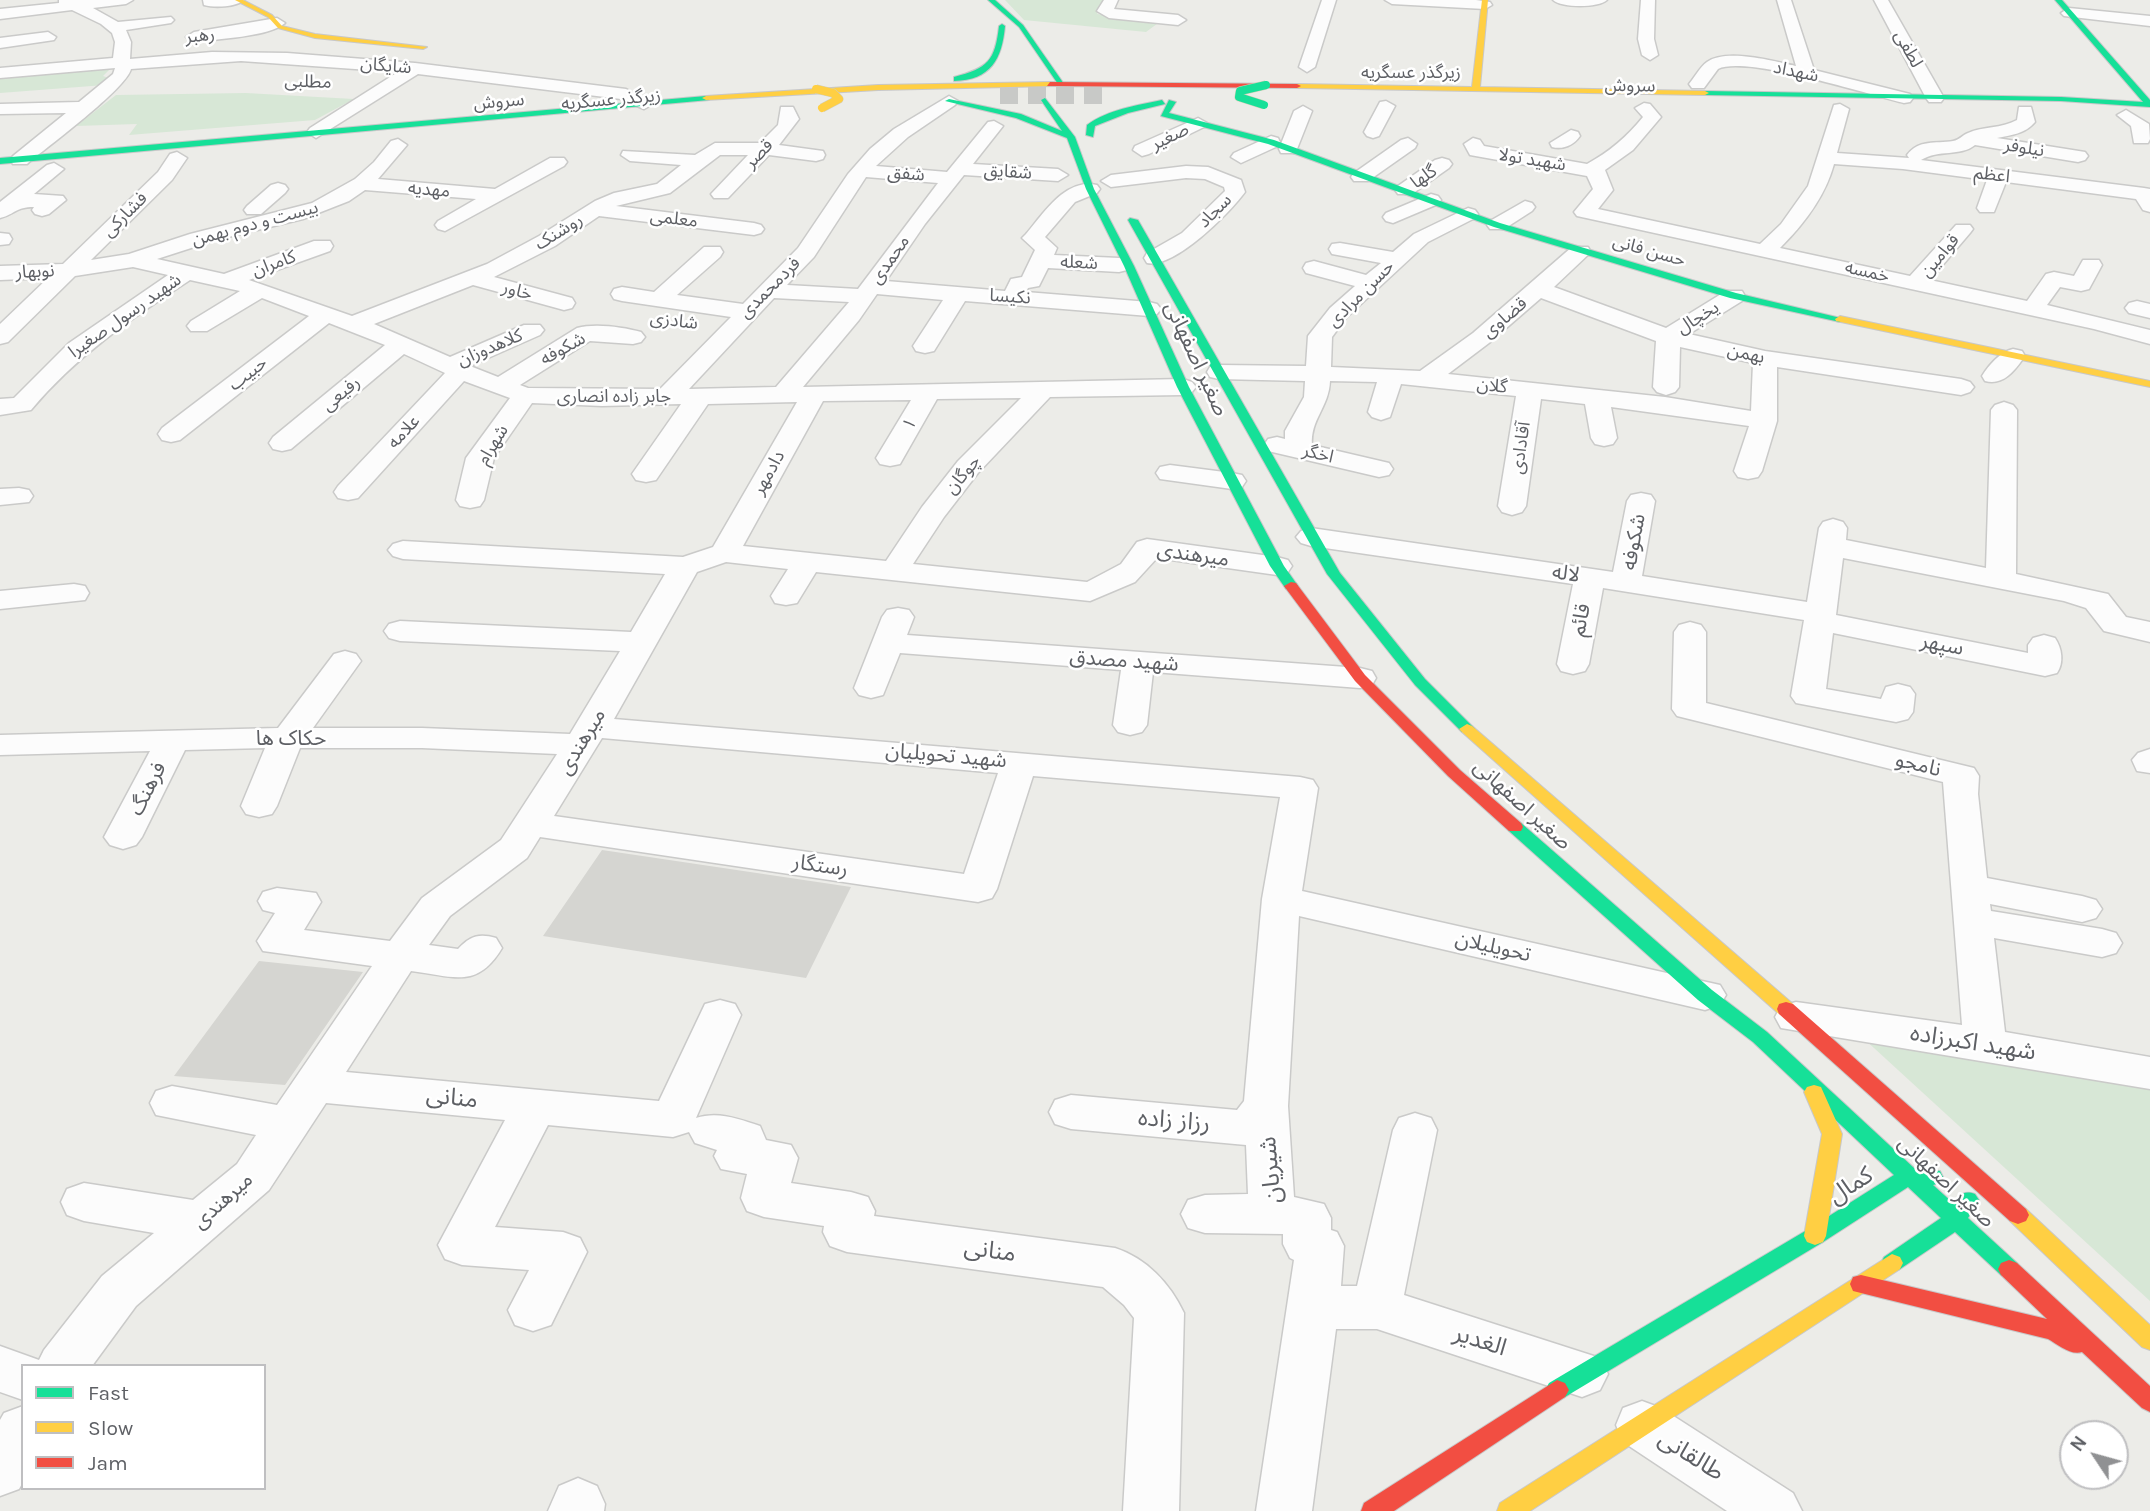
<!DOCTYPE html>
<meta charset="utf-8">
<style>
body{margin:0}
#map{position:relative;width:2150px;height:1511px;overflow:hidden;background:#ecece8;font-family:Karla,sans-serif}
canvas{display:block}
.legend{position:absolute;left:21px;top:1364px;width:245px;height:126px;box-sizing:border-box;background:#fff;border:2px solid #bfbfc1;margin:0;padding:9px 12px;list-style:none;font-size:21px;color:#5e6065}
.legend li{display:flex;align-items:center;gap:14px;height:35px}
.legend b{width:35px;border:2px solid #bfbfc1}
.north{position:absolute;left:2059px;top:1420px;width:70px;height:70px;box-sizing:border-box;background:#fff;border:2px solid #bfbfc1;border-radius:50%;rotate:306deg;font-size:19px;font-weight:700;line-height:28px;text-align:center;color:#5e6065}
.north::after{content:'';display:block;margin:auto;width:24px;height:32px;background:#909193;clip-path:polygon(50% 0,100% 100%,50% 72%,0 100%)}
</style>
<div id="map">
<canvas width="2150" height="1511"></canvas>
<ul class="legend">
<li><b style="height:9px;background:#16e098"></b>Fast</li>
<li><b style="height:9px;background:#ffcf43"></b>Slow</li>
<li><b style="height:9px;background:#f24e42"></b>Jam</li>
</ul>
<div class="north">N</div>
</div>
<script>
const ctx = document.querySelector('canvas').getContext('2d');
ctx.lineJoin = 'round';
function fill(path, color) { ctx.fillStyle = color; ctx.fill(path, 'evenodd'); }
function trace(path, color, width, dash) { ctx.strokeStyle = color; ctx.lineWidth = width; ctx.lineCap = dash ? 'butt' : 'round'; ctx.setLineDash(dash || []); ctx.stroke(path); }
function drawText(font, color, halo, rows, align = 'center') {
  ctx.font = font + ' Karla,"Noto Sans Arabic",sans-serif'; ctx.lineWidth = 5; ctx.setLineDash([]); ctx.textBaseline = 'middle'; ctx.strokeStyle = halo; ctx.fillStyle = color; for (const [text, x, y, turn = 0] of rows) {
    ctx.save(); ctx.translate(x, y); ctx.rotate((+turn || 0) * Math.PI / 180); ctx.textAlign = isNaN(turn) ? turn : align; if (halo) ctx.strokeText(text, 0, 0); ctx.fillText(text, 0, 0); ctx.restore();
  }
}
const green = new Path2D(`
 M1005,0H1104L1097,14L1161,21L1146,32L1024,20Z
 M99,67L110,69L103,76L108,78L105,85L0,93V76Z
 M246,93L354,99L315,120L129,135L137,124L76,126L116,95Z
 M1862,1037L2150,1086V1301Z`);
const building = new Path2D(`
 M602,850L851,887L806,978L543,936Z
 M259,961L363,972L285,1085L174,1076Z`);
const primaryTunnel = new Path2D(`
 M1000,95H1110`);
const street = new Path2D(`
 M59,0H133L126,4L93,8L118,22L171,17L174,20L171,23L126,30L131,42L130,59L212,52L287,53L415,63L626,89L653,104L644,109L621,99L418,74L316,138L307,132L310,128L398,72L241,61L131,69C126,89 47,147 27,164H13L10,160L13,156L66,113L0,114V104L79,102L113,74L115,68L0,78V68L113,58L115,42L112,33L101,24L72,10L0,19V9L59,3Z
 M203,0H244C236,7 215,8 204,5Z
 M1104,0H1118L1114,9L1178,15L1186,20L1178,25L1109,18L1097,11Z
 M1322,0H1336L1315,67L1307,72L1299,67Z
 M1385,0H1476L1490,2L1492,5L1485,9L1392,4Z
 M1553,0H1607C1598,8 1562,8 1553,0Z
 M1641,0H1655L1654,39L1658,55L1650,60L1642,55L1638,39Z
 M1777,0H1791L1814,70L1910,94L1913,98L1910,102L1904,103C1869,95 1746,55 1718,69L1704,88H1692L1689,84C1695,77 1700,67 1707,62C1726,48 1774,61 1796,66Z
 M1874,0H1888L1944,98L1941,102H1929L1926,98Z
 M2069,8L2150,16V26L2064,16L2061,13Z
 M277,18L285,23C269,37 216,39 194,42L186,37L194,32Z
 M48,32L56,37L54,40L0,48V38Z
 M949,96L958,101L955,105L908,137L876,166L947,172L988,122L994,121L1003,126L973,164L1058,169L1068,175L1058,181L964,175L925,224L886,281L1005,291L1011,279L1022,277L1035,250L1022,238L1026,234C1043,214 1066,177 1097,185L1100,189L1097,193L1075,202L1045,237L1057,248L1054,255L1119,258L1127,260L1130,265L1127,270L1119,272L1048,268L1039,286L1028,288L1026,292L1149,302L1157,304L1161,309L1157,314L1149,316L965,301L934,351L925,353L916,351L913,346L943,300L877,294L859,320L803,387L1183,379L1192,382L1196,387L1192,392L1183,395L1050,397L978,473L944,517L913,564L1087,582L1121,564L1137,542L1147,539L1277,557L1288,560L1292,566L1288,572L1277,575L1157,558L1135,582L1090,601L816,572L797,603L786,605L775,603L771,596L788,569L726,562L697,572L614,719L1300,777L1313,780L1318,788L1302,891L1720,985L1726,995L1720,1005L1705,1010L1299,916L1288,1106L1294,1197L1324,1204L1331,1218V1230L1337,1232L1344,1246L1341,1286H1357L1393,1130L1399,1118L1415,1113L1431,1118L1437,1130L1404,1295L1600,1358L1608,1374L1600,1390L1582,1397L1377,1329H1336L1312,1511H1256L1294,1260L1290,1258L1283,1244V1234L1205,1233L1188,1228L1181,1214L1188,1200L1205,1195L1248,1194L1246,1145L1071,1129L1055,1124L1049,1112L1055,1100L1071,1095L1237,1110L1244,1101L1262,899L1280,797L1033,776L997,889L992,898L978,902L540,837L527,858L450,916L429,945L458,949C470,936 479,933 496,938L502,948C477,990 453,976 411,971L346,1072L659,1101L705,1004L720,1000L735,1004L741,1015L696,1118C718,1111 739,1119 760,1126L766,1140L791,1145L798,1158L791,1183L851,1192L868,1197L875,1211L874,1216L1115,1248C1146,1258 1170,1283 1184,1313L1179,1511H1123L1134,1318L1124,1305L1103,1287L847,1252L830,1246L823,1232L824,1226L764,1217L747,1211L741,1198L747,1174L721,1169L714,1156L717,1150L695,1143L689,1132L673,1137L548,1125L495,1227L563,1232L580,1238L587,1252L551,1325L533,1331L515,1325L508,1310L529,1270L462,1265L445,1259L438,1245L505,1120L326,1103L269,1190L136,1306L92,1366H23V1400L0,1392V1346L39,1360L44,1350L102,1276L154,1233L84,1221L67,1215L61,1202L67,1189L84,1183L193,1200L237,1164L256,1135L156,1115L150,1103L156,1091L172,1086L277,1105L372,966L263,951L257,941L275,913L263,910L258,901L263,892L277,888L316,893L321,902L304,930L390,941L422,898L501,840L557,754L422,748H300L277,806L272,814L259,817L246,814L241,806L265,748L185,750L142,837L136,845L123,849L110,845L104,837L150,751L0,755V735L278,728L334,654L345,651L356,654L361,661L313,728H422L570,734L620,651L400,641L389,638L384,631L389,624L400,621L631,632L665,574L403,559L393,556L388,550L393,544L403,541L683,557L713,547L797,402L708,404L656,480L646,482L636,480L632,474L681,404L602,406L532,403L494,458L484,500L480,506L470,508L460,506L456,500L466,458L510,398L464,381L358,498L348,500L338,498L334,492L338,486L445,373L404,354L291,449L282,451L273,449L269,443L273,437L385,345L329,323L180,440L171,442L162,440L158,434L162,428L309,316L262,298L207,331H191L187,326L191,321L240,291L190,280C132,318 76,356 31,410L0,415V399L14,398L69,343L168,275L133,267L75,276L8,342L0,344V324L48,278L0,280V266L63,264L158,172L170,154L177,152L187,158L172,180L91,260L129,254L190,234L312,203L355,179L374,162L391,141L398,139L407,145L378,179L495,189L550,158H564L567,162L564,166L445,231L438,229L435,225L438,221L476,199L365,190L349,201L303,219L216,240L157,259L224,274L314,241H330L333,246L330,251L249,280L352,316L487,264L539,236L595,201L614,193L657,184L681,165L630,161L621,155L623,151L695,155L715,143H760L778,125L781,107H793L799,119L779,145L823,151L825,155L823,159L816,161L769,155L728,198H714L711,194L748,155H720L670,193L616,206L754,223L761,225L764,229L761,233L754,235L599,216L555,246L494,277L572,298L575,303L572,308L564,310L473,285L374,324L450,357L524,325H540L544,330L540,335L470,366L498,377L577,328C595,323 623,327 641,332L645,337L641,342L633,344L590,341L520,385L528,388L660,389L731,317L622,301L614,299L611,294L614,289L622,287L654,292L704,247H720L723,252L720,257L677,295L743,304L798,248L848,174L870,149L894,129ZM866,177L938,183L858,289L787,285L814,257ZM774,298L849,302L776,387L689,389ZM1021,398L958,461L922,507L886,561L743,546L823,401L911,400L876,458L880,464L890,466L900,464L937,399ZM602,738L998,773L964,874L554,816Z
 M1386,101L1395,106L1379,136L1373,138L1367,136L1364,132L1380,102Z
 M1644,103L1650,104L1661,117L1633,150L1605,170L1613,190L1598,209L1760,244L1781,224L1808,186L1834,105L1840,104L1849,109L1837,153L1909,158L1907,155C1919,139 1935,144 1953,141C1960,140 1962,135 1968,133C1983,126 2001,129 2017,120L2019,107H2031L2035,122C2025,134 2011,135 1997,138L2085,152L2088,156L2085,160L2078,162L1975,145C1960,157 1939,149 1921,160L2144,188L2150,189V212L2143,210L2136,199L2006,182L1994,212H1980L1977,208L1987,180L1903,169L1834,164C1825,197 1804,224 1780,248L1910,276L1956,225H1970L1973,229L1970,233L1930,280L2027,301L2046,274L2054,272L2074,276L2083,260H2099L2102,265L2089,289L2081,291L2060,287L2047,305L2150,330V344L2094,329L1577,216L1574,212L1593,189L1587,176L1470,155L1464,144L1473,138L1480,140L1484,146L1587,164C1609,152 1627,137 1643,117L1635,108Z
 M1303,106L1312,111L1297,149L1295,153H1281L1279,149L1294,111Z
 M2126,110L2149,124L2150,139L2148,143H2134L2131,126L2117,115Z
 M1198,118L1207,123L1204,127L1149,154L1142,156L1133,150L1135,146Z
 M1571,130L1578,132L1580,136C1574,145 1563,150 1552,147L1550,143Z
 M1271,136L1278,138L1280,142L1278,146L1241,163L1231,157L1234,153Z
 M1408,138L1417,144L1415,148L1368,181H1354L1351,177L1354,173L1401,140Z
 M1442,158L1449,160L1452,164L1449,168L1412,194H1398L1395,190L1398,186L1435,160Z
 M54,163L64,169L34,194L63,196L66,200L49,214L42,216L35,214L32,210L34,207C15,207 16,214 0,218V202L47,165Z
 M1186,166L1208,167L1241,180L1245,192C1230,213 1174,269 1147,263L1144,258L1147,253L1182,233L1225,191L1224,187L1205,179L1186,178L1111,187L1101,181L1111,175Z
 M278,183L285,185L288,189L285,193L261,214H247L244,210L247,206L271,185Z
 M1431,194L1438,196L1441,200L1438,204L1393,223L1386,221L1383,217L1386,213Z
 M1525,201L1532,203L1535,207L1532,211L1504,229H1490L1487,225L1490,221Z
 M1468,208L1475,210L1478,214L1475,218L1428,242L1346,318L1332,337L1331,367L1420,371L1473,333L1572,247H1588L1591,252L1554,287L1666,328L1726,291H1742L1745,296L1742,301L1689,334L1765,351L1961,379L1970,382L1974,387L1970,392L1961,395L1777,367V421L1762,471L1758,477L1748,479L1738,477L1734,471L1749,426L1611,407L1617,438L1613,444L1604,446L1595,444L1591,438L1585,404L1541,399L1526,506L1522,512L1512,515L1502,512L1498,506L1516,396L1401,384L1390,417L1381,420L1372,417L1368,412L1377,382L1330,381C1329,407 1310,420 1312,445L1389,463L1393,469L1389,475L1379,477L1268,451L1264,445L1268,439L1277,437L1285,439V431L1304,397L1305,381L1219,379L1210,377L1207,372L1210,367L1219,365L1306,366L1308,336L1330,308L1355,286L1306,273L1303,268L1306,263L1314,261L1366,275L1381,263L1332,254L1329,249L1332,244L1340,243L1393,252L1414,234ZM1541,298L1656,341L1653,387L1657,392L1666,395L1675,392L1679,387L1680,347L1753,363L1751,411L1665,397L1448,374L1489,343Z
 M0,233L9,234L12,239L9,244L0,245Z
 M2137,301L2150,304V318L2129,313L2125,308L2129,303Z
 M2013,349L2022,351L2025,356C2015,370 2004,386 1985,381L1982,376C1989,365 2000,352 2013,349Z
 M2004,402L2013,405L2017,410L2016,574L2108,594L2126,617L2150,622V642L2104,631L2086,608L2064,601L1843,558L1836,615L2028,653V645L2033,638L2044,635L2055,638C2062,648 2064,663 2057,673L2045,676L1833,633L1826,689L1881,699L1886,687L1898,684L1910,687L1915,694L1913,712L1908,719L1896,722L1796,703L1791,696L1804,620L1603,588L1589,664L1585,671L1573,674L1561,671L1557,664L1573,584L1311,546L1301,543L1296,537L1301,531L1311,528L1613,572L1627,501L1631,495L1641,493L1651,495L1655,501L1642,576L1807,602L1819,528L1823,522L1833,519L1843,522L1847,528L1846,540L1986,568L1991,410L1995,405Z
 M1170,465L1232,473L1242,475L1246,481L1242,487L1232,489L1160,479L1156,473L1160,467Z
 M19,488L29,490L33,496L29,502L0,505V489Z
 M74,584L85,586L89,593L85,600L0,609V591Z
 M898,608L909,610L914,617L907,635L1360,668L1372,671L1376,678L1372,685L1360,688L1153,672L1147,725L1142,732L1130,735L1118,732L1113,725L1121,670L900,653L883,695L871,698L859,695L854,688L882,617L887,610Z
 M1690,622L1701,625L1706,632V703L1974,768L1979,776L1978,794L1987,878L2082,896L2096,900L2102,909L2096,918L2082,922L1990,904L1991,911L2102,929L2116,933L2122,943L2116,953L2102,957L1994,938L2005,1032L2150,1057V1089L1781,1028L1775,1017L1781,1006L1796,1002L1962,1025L1943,782L1677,716L1672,709L1674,632L1679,625Z
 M2150,749V773L2137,771L2132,760L2138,753Z
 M1642,1401L1661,1408L1793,1493L1802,1511H1727L1623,1442L1616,1425L1623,1408Z
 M23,1406V1482L19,1489L0,1496V1420L4,1413Z
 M578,1478L597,1486L605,1504L604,1511H548L559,1486Z`);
const fast = new Path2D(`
 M988,0H995L1023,25L1064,84H1058L1019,27Z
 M2055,0H2062L2150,100V107L2061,101L1705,95L1701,93L1705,91L2061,97L2143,102Z
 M1002,24L1005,26C1002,59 991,80 954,81V77C988,68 995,61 999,26Z
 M706,96L709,100L0,164V158Z
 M1045,98L1075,137L1094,189L1134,266L1189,387L1284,566L1298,586L1296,589H1286L1270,566L1177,387L1124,266L1086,189L1067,138L1016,118L945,101L949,99L1021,114L1062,131L1041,100Z
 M1162,100L1165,104L1128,113L1095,126L1093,137L1086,135L1087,125C1107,110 1137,105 1162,100Z
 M1169,100L1176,102L1169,113L1274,140L1500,223L1736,293L1845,319L1840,322L1730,298L1494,227L1268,144L1161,116Z
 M1130,218L1138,220L1340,573L1425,679L1475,729L1472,732H1462L1415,685L1327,574L1128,220Z
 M1515,822L1521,823L1712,990L1767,1032L1914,1168L1940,1171L1943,1177L1940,1183L1933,1185L1954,1204C1960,1195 1963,1190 1975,1194L1979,1200L1968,1218L2017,1263L2020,1269L2017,1275L2009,1278L2001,1275L1955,1232L1900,1269L1892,1272L1884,1269L1881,1263L1884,1257L1941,1218L1908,1187L1823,1242L1565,1397L1557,1400L1549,1397L1545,1390L1549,1383L1807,1230L1894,1175L1753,1042L1698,1000L1509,831L1507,827Z`);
const slow = new Path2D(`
 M235,0H243L272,15L282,26L315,34L427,47L423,49L315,38L278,28L268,17Z
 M1482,0H1488L1480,87L1705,91L1709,93L1705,95L1297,88L1293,86L1297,84L1472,87Z
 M1050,82L1053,86L878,90L706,100L702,98L706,96L878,85Z
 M1840,316L2150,381V387L1836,321L1835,319Z
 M1467,724L1472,726L1793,1004L1795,1009L1793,1014L1786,1016L1779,1014L1462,732L1459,729Z
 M1814,1085L1821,1087L1842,1134L1826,1236L1823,1242L1815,1245L1807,1242L1804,1236L1822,1134L1804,1092L1807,1087Z
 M2018,1206L2026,1209L2150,1325V1350L2142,1347L2010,1221L2007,1215L2010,1209Z
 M1892,1254L1900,1257L1903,1263L1900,1269L1530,1511H1497L1500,1503Z`);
const jam = new Path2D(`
 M1050,82L1297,84L1301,86L1297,88L1047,86Z
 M1291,582L1296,583L1365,675L1460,770L1521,823L1523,827L1521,831H1509L1448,776L1355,681L1284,586Z
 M1786,1002L1793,1004L2026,1209L2029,1215L2026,1221L2018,1224L2010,1221L1779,1014L1777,1009L1779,1004Z
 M2009,1260L2017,1263L2150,1386V1412L2142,1408L2082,1352C2071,1356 2057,1344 2048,1339L1861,1293L1853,1291L1850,1284L1853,1277L1861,1275L2047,1319L2001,1275L1998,1269L2001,1263Z
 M1557,1380L1565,1383L1569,1390L1565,1397L1394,1511H1361L1364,1503Z`);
const fastBridge = new Path2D(`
 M1264,105L1239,97L1240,91L1266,85`);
const slowBridge = new Path2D(`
 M816,89L833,93L839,99L822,108`);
const farStreetnames = [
 ["رهبر",200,36,-6],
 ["لطفی",1908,49,61],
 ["شایگان",386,66,5],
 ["شهداد",1796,72,12],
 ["زیرگذر عسگریه",1411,73],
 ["مطلبی",308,82,2],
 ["سروش",1630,86,1],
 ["زیرگذر عسگریه",611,100,-5],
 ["سروش",499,102,-5],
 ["صغیر",1170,137,-26],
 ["نیلوفر",2024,148,9],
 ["قصر",759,154,-46],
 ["شهید تولا",1532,160,9],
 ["شقایق",1008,172,4],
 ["شفق",906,174,4],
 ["اعظم",1992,175,7],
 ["گلها",1424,177,-35],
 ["مهدیه",429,190,5],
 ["سجاد",1215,211,-45],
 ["فشارکی",125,215,-45],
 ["معلمی",674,219,7],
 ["بیست و دوم بهمن",255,224,-15],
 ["روشنک",559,232,-32],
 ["حسن فانی",1649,251,16],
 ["قوامین",1940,256,-50],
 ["محمدی",890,260,-55],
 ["شعله",1079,263,3],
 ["کامران",274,264,-20],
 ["نوبهار",35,272,-3],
 ["خمسه",1867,272,13],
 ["فردمحمدی",770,288,-45],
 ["خاور",517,291,15],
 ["حسن مرادی",1361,294,-45],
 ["نکیسا",1010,297,4],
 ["شهید رسول صغیرا",125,316,-35],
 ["قضاوی",1505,318,-40],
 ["یخچال",1698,318,-32],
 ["شادزی",674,321,7],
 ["کلاهدوزان",490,348,-23],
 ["شکوفه",563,349,-29],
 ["بهمن",1746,354,12],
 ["حبیب",248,374,-38],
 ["گلان",1492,386,6],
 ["رفیعی",341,394,-40],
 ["جابر زاده انصاری",614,397],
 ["۱",910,424,-60],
 ["علامه",404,432,-47],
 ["شهرام",493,445,-59],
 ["آقادادی",1521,448,-82],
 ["اخگر",1318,454,14],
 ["دادمهر",769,473,-61],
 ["چوگان",963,475,-50]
];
const streetNames = [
 ["صغیر اصفهانی",1196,359,65],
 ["شکوفه",1634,542,-80],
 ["میرهندی",1193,555,8],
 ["لاله",1566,574,9],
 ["قائم",1581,620,-79],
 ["سپهر",1942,645,11],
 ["شهید مصدق",1124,661,4],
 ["حکاک ها",291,739],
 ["میرهندی",582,742,-59],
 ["شهید تحویلیان",946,756,5],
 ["نامجو",1918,765,14],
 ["فرهنگ",148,789,-63],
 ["صغیر اصفهانی",1522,805,42],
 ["رستگار",820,866,8],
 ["تحویلیلان",1493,947,13],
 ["صغیر اصفهانی",1946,1182,43],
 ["میرهندی",223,1201,-42]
];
const nearStreetnames = [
 ["شهید اکبرزاده",1973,1043,9],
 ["منانی",452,1098,6],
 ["رزاز زاده",1174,1121,5],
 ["شیریان",1271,1170,-95],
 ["کمال",1851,1186,-33],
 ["منانی",990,1251,8],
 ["الغدیر",1480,1341,18],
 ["طالقانی",1691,1456,32]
];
fill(green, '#d7e7d6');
fill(building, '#d5d5d1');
trace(primaryTunnel, '#c8c9c7', 18, [18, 10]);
trace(street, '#cacac9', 3);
trace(fast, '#c8c8c9', 2);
trace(slow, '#c8c8c9', 2);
trace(jam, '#c8c8c9', 2);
fill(street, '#fcfcfc');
fill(fast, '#16e098');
fill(slow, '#ffcf43');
fill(jam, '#f24e42');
trace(fastBridge, '#d2ceb8', 9, []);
trace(slowBridge, '#d2ceb8', 9, []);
trace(fastBridge, '#16e098', 8);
trace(slowBridge, '#ffcf43', 8);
drawText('18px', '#5e6065', '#fff', farStreetnames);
drawText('21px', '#5e6065', '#fff', streetNames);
drawText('24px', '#5e6065', '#fff', nearStreetnames);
</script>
